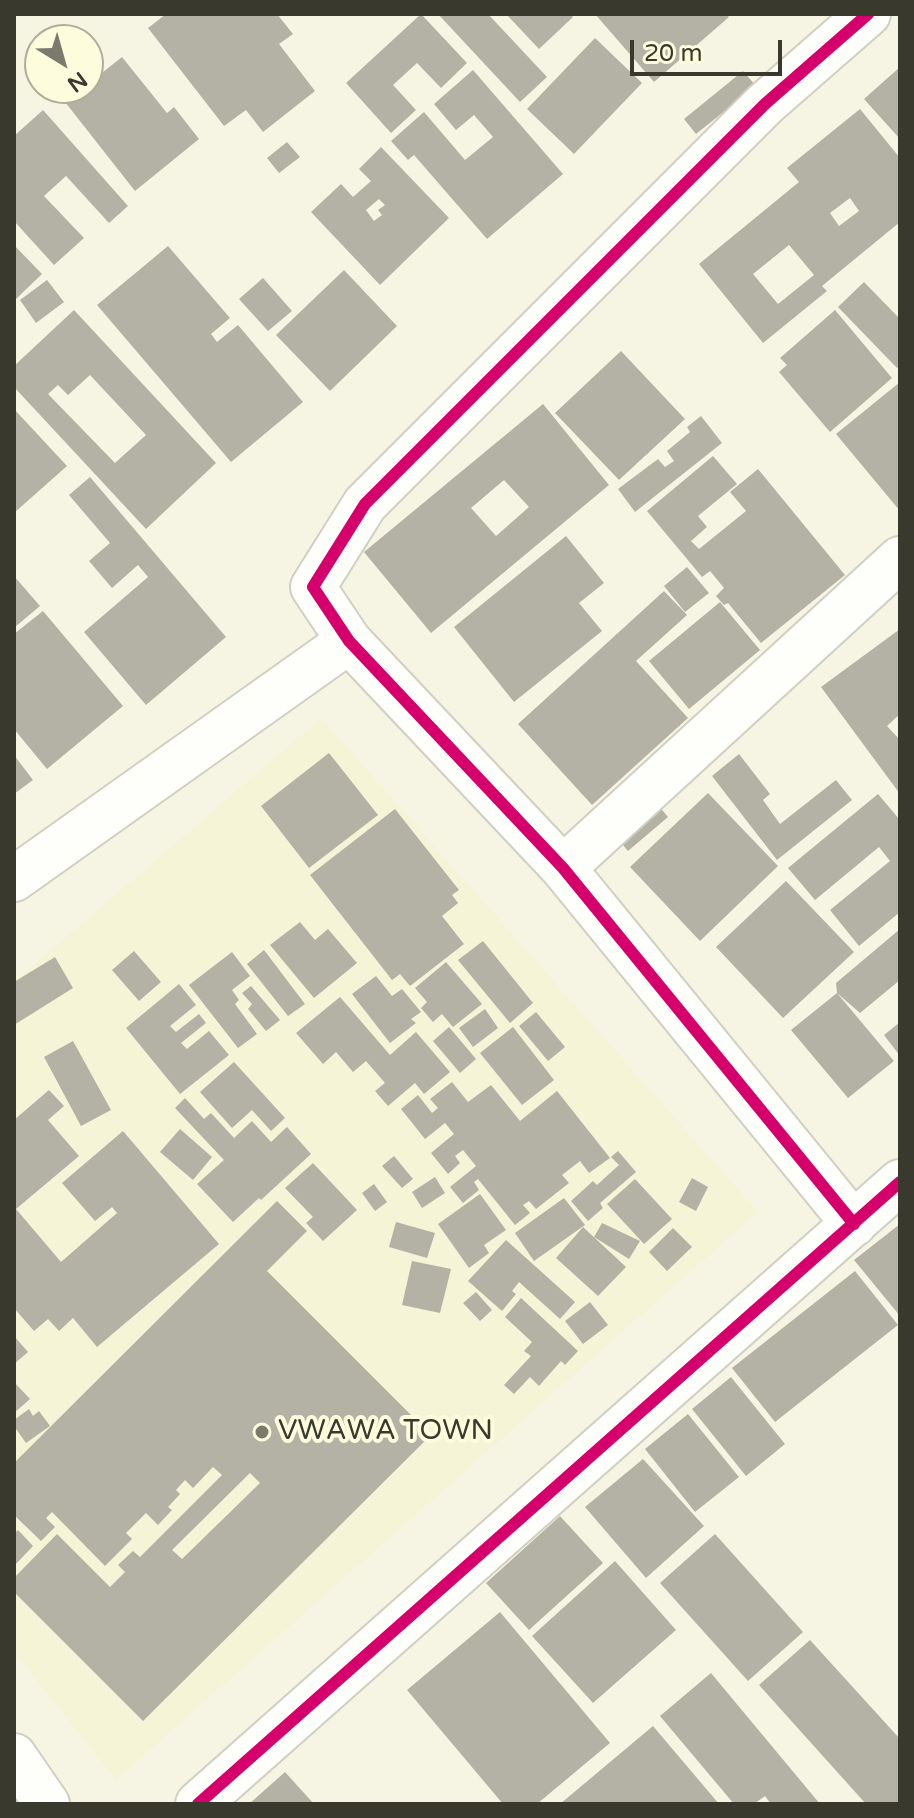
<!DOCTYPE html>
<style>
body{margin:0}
#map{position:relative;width:914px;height:1818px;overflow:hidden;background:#f6f5e4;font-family:"Varela Round",sans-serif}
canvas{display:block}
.frame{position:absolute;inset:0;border:16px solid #39392d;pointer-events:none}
.north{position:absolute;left:24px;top:24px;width:80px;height:80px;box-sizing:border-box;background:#fdfcdd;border:2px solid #afae97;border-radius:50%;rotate:143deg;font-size:22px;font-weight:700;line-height:32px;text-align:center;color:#39392d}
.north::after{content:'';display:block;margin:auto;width:28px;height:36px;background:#7b7b6d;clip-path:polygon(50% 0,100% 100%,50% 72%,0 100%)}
.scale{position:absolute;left:630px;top:40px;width:152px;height:36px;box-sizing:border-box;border:4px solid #39392d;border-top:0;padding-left:10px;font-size:24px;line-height:28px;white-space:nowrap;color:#39392d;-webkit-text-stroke:6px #fdfcdd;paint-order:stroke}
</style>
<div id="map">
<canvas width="914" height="1818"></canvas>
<div class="frame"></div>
<div class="north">N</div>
<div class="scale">20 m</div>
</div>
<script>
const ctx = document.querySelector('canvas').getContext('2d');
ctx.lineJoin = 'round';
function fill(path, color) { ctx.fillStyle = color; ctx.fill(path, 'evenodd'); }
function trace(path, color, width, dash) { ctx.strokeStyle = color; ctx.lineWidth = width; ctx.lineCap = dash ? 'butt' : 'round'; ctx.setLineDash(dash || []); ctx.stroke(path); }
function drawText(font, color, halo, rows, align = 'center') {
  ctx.font = font + ' "Varela Round",sans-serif'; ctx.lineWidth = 8; ctx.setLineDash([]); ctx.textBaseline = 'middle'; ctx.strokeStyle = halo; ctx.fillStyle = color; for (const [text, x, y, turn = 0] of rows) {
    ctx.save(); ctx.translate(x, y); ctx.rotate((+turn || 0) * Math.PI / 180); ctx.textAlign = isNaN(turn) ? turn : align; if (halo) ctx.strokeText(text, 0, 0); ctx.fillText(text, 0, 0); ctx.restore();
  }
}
const built = new Path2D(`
 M321,718L758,1212L116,1780L14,1652V982Z`);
const building = new Path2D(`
 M166,14H277L293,34L279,44L315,91L263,132L246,110L224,126L148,28Z
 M421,14L467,63L441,88L417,63L393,85L416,110L391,133L346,83Z
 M438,14H488L547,77L520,102Z
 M506,14H570L573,17L539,49Z
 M595,14H726L729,17L654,82Z
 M595,38L642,83L574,154L527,109Z
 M122,57L167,113L174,107L199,139L135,191L65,102L83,88H88V84Z
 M900,67V139L864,99Z
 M473,70L563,174L487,239L414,155L408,160L391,141L424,112L465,160L493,137L474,115L456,130L434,104Z
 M743,71L756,86L696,134L684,119Z
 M860,109L900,158V222L822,286L827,291L763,343L699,264L799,182L787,168ZM850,198L859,211L839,226L830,213ZM789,245L814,275L778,304L753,274Z
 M43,110L128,206L109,223L66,176L44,196L84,238L54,265L14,221V136Z
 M287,142L300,157L279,173L267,158Z
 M381,147L449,218L380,285L311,212L341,184L353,197L371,181L359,169ZM379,199L385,205L378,210L382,215L374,221L366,210Z
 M14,245L42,274L16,299L14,296Z
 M168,246L230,318L211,334L217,342L238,325L303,402L231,462L97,305Z
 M344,270L397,326L330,391L276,335Z
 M263,278L292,311L268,331L239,299Z
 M47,280L64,302L36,323L20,300Z
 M864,282L900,319V366L897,368L838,307Z
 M74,310L216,463L146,529L14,387V366ZM90,375L146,435L115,463L48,394L58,385L68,395Z
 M835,310L892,378L830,432L779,372L787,365L780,358Z
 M621,351L685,419L619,480L555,413Z
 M900,382V511L836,434Z
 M543,404L609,485L431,633L364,552ZM504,480L529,507L496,536L471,508Z
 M14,409L67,466L14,513Z
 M701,416L722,443L635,512L618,489L658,459L665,467L674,461L667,451L690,432L687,427Z
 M713,456L737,484L698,516L707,527L691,541L699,549L746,511L730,492L758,469L845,575L761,643L728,603L724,605L716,596L724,588L710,571L702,577L647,511Z
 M90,477L226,637L146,705L84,632L148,577L138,565L112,588L89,561L110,543L69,495Z
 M566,536L604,583L579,603L602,631L514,702L454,627Z
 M687,567L709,593L685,612L664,586Z
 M14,576L40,606L15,627L14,625Z
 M664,591L687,615L636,661L688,718L592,805L518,724Z
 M720,602L760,650L689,709L649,661Z
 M43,611L123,706L47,769L14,729V634Z
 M900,629V714L887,726L900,740V794L821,687Z
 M329,753L378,815L309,868L261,806Z
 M739,754L770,794L763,800L780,824L836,780L852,800L777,860L712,776Z
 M14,755L33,780L14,794Z
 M708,793L778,866L700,941L630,867Z
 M878,794L900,820V912L859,946L830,910L890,861L879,847L815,900L788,868Z
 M658,805L668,817L628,851L618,839Z
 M395,809L459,890L452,895L458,903L442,916L464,944L410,986L400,974L392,980L310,875Z
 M786,881L854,952L783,1018L716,947Z
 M300,922L315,940L328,929L357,963L314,998L270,945Z
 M900,929V980L860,1013L837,993L836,983Z
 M483,941L533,1003L510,1023L458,960Z
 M264,950L305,1004L288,1016L247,964Z
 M134,951L161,982L139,1001L112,970Z
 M232,952L250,976L232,990L239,1000L235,1004L257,1034L238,1048L189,985Z
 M55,957L73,988L14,1025V982Z
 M446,962L482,1004L453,1027L442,1014L433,1022L421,1008L427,1002L415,988Z
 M376,976L392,996L402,989L421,1012L411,1019L416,1023L390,1043L352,994Z
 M179,984L196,1005L170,1026L176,1032L199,1014L206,1023L181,1043L187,1049L209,1031L229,1055L180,1094L126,1028Z
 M251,986L280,1020L266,1031L248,1009L252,1004L242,993Z
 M837,993L894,1061L848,1098L791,1030Z
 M340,997L390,1055L416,1032L450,1072L424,1094L415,1083L388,1106L375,1091L385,1083L366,1061L353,1072L336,1052L323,1064L296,1033Z
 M485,1009L498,1028L473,1047L459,1028Z
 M536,1012L565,1047L548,1061L519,1026Z
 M900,1022V1056L884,1035Z
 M449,1027L476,1059L460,1073L433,1041Z
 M513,1027L554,1080L522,1105L480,1053Z
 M73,1041L111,1110L81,1126L44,1057Z
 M234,1062L285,1118L271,1131L252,1110L232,1128L200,1092Z
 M452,1082L468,1102L491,1085L520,1121L557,1091L610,1158L589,1173L580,1161L562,1175L569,1183L536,1209L529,1201L523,1205L530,1213L515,1225L478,1179L474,1182L479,1190L463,1203L450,1187L476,1166L463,1150L455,1156L460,1163L448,1174L431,1153L454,1134L445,1123L425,1139L401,1109L418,1095L432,1113L438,1108L430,1099Z
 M49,1090L64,1106L48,1120L79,1156L16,1209L61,1262L117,1213L112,1207L95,1221L62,1183L123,1131L219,1244L97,1347L73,1318L59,1331L48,1319L34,1331L14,1308V1120Z
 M185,1098L204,1119L211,1113L234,1138L252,1121L271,1142L287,1127L311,1154L261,1200L259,1198L233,1222L197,1184L224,1160L175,1108Z
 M180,1129L212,1157L193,1180L160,1152Z
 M618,1151L636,1172L600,1203L603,1208L588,1221L571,1201L593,1181L597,1185L619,1165L611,1157Z
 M394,1156L413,1179L402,1188L382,1166Z
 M313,1163L357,1210L323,1241L306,1223L313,1217L285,1188Z
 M435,1177L445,1193L422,1208L412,1192Z
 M692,1178L708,1187L696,1211L679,1202Z
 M635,1179L672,1219L644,1244L607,1204Z
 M374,1184L387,1202L375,1211L362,1193Z
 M480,1194L506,1230L484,1245L489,1253L469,1268L438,1224Z
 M564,1198L585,1225L534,1261L515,1233Z
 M277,1201L307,1231L267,1271L431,1435L143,1721L14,1592V1578L57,1534L110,1587L125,1572L118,1565L133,1551L140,1557L222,1475L213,1467L193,1488L185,1480L176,1490L180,1494L168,1507L172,1510L158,1525L146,1513L126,1533L132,1539L105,1566L52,1512L46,1518L55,1527L41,1541L14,1515V1463ZM250,1473L260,1483L182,1559L172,1550Z
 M396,1222L435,1233L427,1258L389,1247Z
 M602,1223L640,1241L629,1259L594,1237Z
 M900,1224V1316L854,1260Z
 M583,1227L626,1267L598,1296L556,1258Z
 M673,1228L692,1247L667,1271L649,1252Z
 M506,1240L575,1302L560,1319L519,1282L512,1291L516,1294L502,1311L468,1281Z
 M412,1261L451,1269L440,1313L402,1305Z
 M855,1271L898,1325L775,1422L732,1368Z
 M476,1292L492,1310L480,1321L463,1303Z
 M521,1298L578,1351L565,1365L561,1361L539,1386L530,1377L514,1394L504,1385L531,1356L524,1351L532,1342L505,1317Z
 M590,1302L608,1325L583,1344L565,1321Z
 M14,1336L28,1352L14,1364Z
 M731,1377L785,1444L746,1476L692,1409Z
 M14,1382L30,1399L14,1413Z
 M29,1409L33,1416L39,1411L50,1426L26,1443L14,1426V1420Z
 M688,1414L739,1477L695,1512L645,1449Z
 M643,1459L704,1526L646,1578L585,1507Z
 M560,1516L603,1563L529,1630L486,1583Z
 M18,1530L33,1546L14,1566V1534Z
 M715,1534L803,1632L748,1681L660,1583Z
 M615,1561L676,1630L593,1703L532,1636Z
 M500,1612L610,1743L537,1804H503L407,1690Z
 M810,1640L900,1739V1804H866L759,1685Z
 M711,1673L820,1804H771L765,1796L754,1804H734L660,1716Z
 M653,1726L719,1804H560Z
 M285,1772L314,1804H249Z`);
const minor = new Path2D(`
 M563,868L900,559
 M14,879L349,641
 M854,1224L563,868L349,641L313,587L365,504L765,104L868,14
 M14,1756L47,1804
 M198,1804L900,1182`);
const cycleway = new Path2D(`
 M854,1224L563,868L349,641L313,587L365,504L765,104L868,14
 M198,1804L900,1182`);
const markers = [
 [262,1432,8,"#7b7b6d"]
];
const poiNames = [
 ["VWAWA TOWN",278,1432]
];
fill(built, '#f5f4d7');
fill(building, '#b3b2a5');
trace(minor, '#d0cfc2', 48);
trace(minor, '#fefefb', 44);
trace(cycleway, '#d6006c', 12);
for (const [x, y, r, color] of markers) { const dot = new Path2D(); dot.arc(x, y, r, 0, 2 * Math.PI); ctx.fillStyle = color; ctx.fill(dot); trace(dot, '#fdfcdd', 3); }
drawText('28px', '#39392d', '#fdfcdd', poiNames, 'left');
</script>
